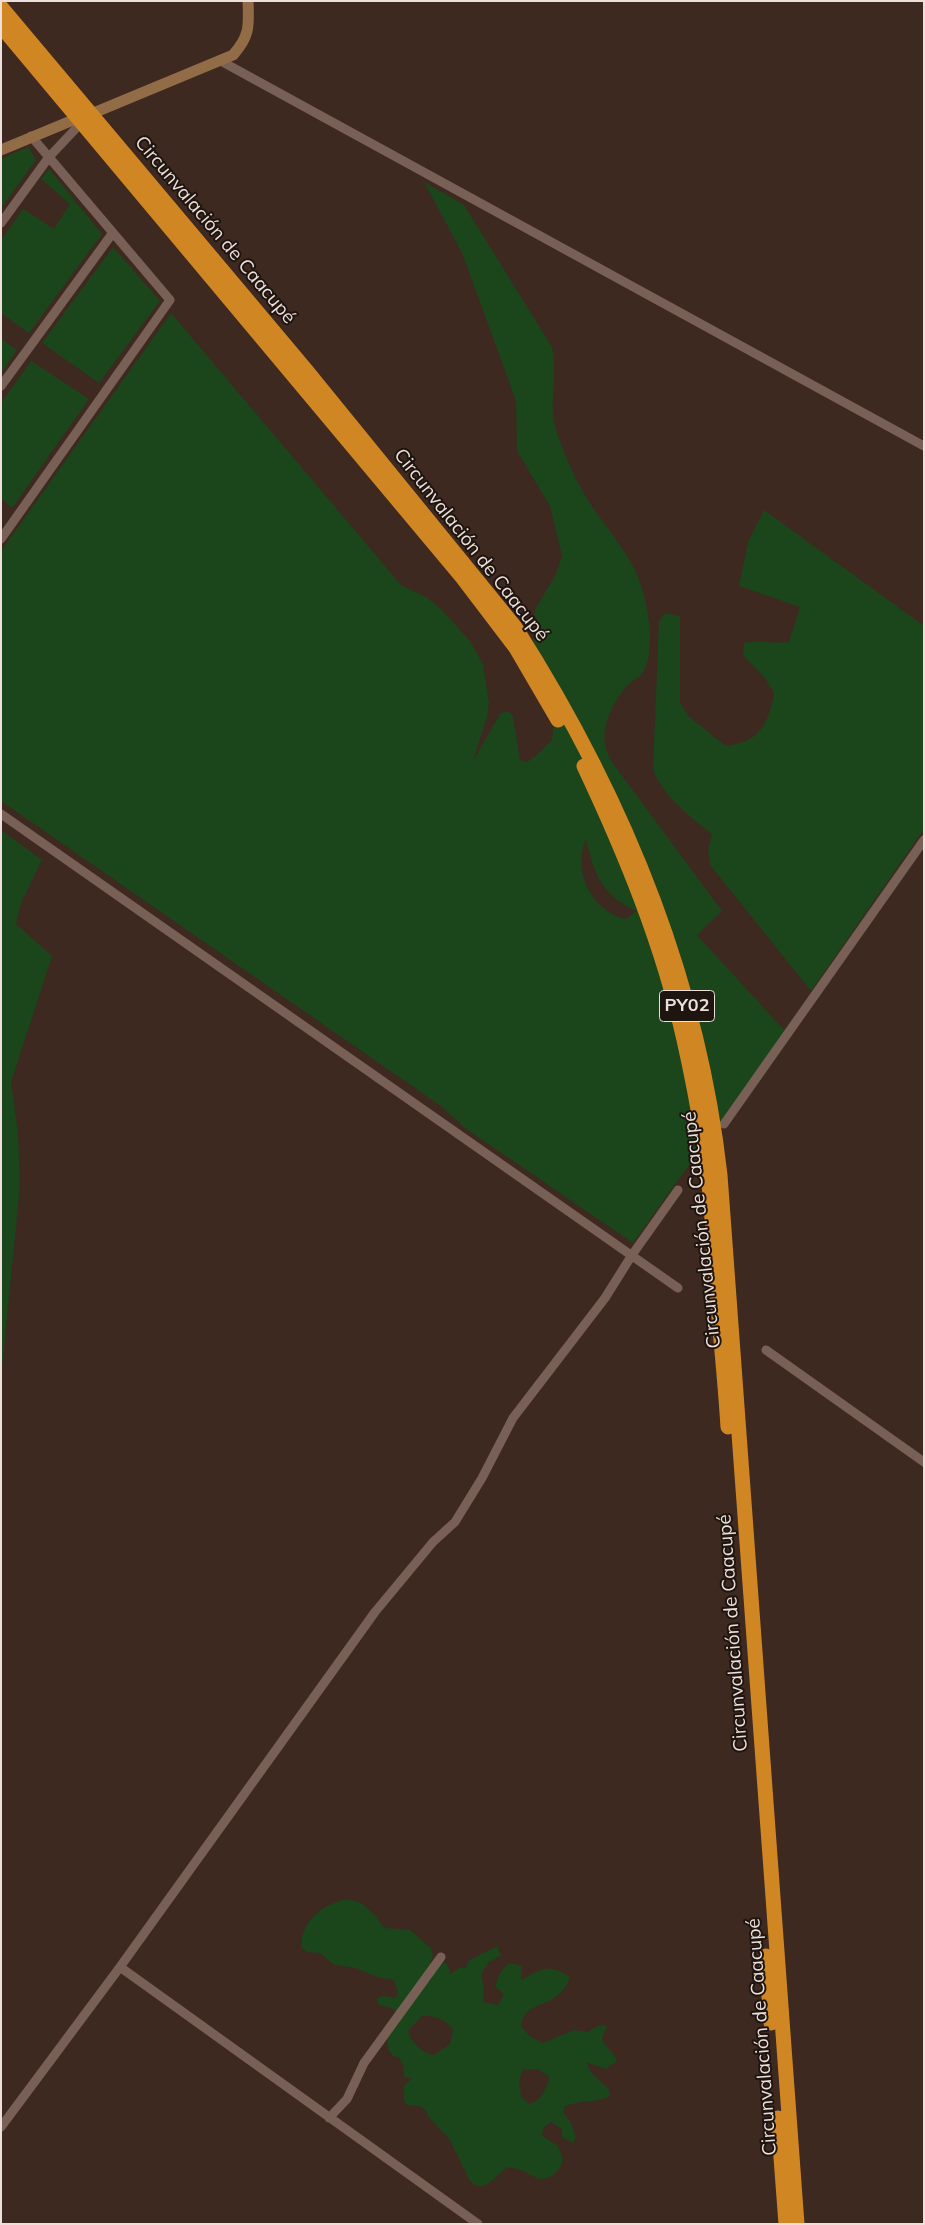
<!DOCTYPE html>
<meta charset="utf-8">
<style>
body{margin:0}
#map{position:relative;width:925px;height:2225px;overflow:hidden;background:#3e2920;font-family:Mulish,sans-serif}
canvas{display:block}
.frame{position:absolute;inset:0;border:2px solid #eddfd9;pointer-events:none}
</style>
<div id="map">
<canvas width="925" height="2225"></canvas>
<div class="frame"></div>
</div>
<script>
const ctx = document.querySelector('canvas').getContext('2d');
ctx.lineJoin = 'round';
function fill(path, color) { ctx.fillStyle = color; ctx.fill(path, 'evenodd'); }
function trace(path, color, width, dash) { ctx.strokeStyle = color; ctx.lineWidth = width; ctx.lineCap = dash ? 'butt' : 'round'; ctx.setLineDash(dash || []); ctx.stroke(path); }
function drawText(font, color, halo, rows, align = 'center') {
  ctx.font = font + ' Mulish,sans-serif'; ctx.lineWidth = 4; ctx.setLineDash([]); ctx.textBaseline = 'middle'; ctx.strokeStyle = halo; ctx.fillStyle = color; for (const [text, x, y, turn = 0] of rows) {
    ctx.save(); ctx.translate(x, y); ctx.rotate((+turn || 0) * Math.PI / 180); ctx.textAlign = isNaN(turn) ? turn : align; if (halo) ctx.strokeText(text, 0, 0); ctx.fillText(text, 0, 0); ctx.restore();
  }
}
const green = new Path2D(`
 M28,147L36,160L1,208V159Z
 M49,169L102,234L29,333L1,313V240L23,209L54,229L70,204L41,179Z
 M424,182L464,205L552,347C559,376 547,405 557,433C566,458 578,487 594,509C624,552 642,567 649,622C651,637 651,662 642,674C639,678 633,680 630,683C616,696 601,725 605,744C606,750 609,757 612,762L722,911L697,935L785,1031L633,1243L465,1128L441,1106L1,801V551L171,313L401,585L426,597L441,609L470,641L483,664L489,703L487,717L473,761L500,714L507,711L513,716L520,760L527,762L536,756L552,740L555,707L533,659L535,609L555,576L562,556L550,506L517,451L516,402L510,384L462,253ZM586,839C594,873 602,897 637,911L625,919C591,910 572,871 586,839Z
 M113,247L160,301L99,383L42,343Z
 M1,339L17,350L1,373Z
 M31,361L89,399L12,508L1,499V403Z
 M764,510L924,626V829L811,991L710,865L708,849L712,834C690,817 663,796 653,770L659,621L665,613L680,616V702L688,716L726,746C759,742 769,724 774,693L765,678L743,655L744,643C759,640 774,644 789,642L800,607L739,586L748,542Z
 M1,830L42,860L21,903L16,924L52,956L11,1082L18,1133L20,1186L1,1378Z
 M347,1899L361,1903L377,1917L380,1923L386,1928L410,1930L431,1948L433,1955L422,1986L432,1979L429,1973L440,1964L446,1963L450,1969L449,1975L459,1968H466L468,1961L497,1946L501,1955L488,1963L481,1974L484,1988L483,2002L498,2005L504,1994L495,1986L500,1973L509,1963L522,1966L521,1980C542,1969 548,1963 570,1977C559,2011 523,1998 521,2027L531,2037L543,2043L574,2030L588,2032L599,2025L607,2026L602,2039C605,2048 614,2051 617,2061L606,2069L586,2062L592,2074L609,2089L610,2096C597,2103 580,2100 565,2106L563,2112L571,2123L576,2137L573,2143L562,2137V2129L551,2122L545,2126L541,2135L558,2146L563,2159C560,2172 553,2178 539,2179L521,2170L508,2167C495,2175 485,2196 470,2181L450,2140L428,2116L426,2110L420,2106L407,2105L404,2100V2086L412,2078L404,2077L403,2064L399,2058C383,2054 388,2038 389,2025L399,2016L392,2008L379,2005L377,1999L382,1996L396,1998L398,1991L393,1979L380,1978L356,1968L335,1965L320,1953L307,1952L301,1948C301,1921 321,1905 347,1899ZM422,2016C434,2015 447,2020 453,2030L450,2044L434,2055C423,2054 410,2041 408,2031ZM537,2069L550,2077C545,2089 543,2100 529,2104L521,2097L519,2080L523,2070Z`);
const street = new Path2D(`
 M219,60L924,446
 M1,223L49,157L82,122
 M1,386L112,234
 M1,539L170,300L31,136
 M1,814L678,1288
 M724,1124L924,840
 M766,1350L924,1462
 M120,1967L478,2224
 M329,2118L347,2099L364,2063L441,1957
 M1,2127L120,1967L375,1612L433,1542L455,1522L482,1478L513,1418L605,1298L632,1255L678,1190`);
const secondary = new Path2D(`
 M91,114L233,55C250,36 249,26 248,1
 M1,150L78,118`);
const highway = new Path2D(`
 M1,7L306,370L515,627C621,793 698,978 720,1175L797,2224
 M1,26L462,577L516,648L558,720
 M584,766C625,853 663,945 684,1040C697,1098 708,1159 712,1219C714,1241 714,1262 716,1284C720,1331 725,1379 728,1427
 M766,1956L771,2023
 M778,2118L786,2224`);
const shields = [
 [687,1006,55]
];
const shieldNames = [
 ["PY02",687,1006]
];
const streetNames = [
 ["Circunvalación de Caacupé",215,230,50],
 ["Circunvalación de Caacupé",471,545,52],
 ["Circunvalación de Caacupé",702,1230,-96],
 ["Circunvalación de Caacupé",733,1633,-94],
 ["Circunvalación de Caacupé",762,2037,-94]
];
fill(green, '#1b451b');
trace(street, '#786056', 9);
trace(secondary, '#926c47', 11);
trace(highway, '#d08723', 15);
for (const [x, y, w] of shields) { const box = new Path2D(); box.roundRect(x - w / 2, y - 15.5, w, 31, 4); ctx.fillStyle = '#1e1410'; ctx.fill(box); trace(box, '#eddfd9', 1); }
drawText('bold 18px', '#eddfd9', null, shieldNames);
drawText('19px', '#eddfd9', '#1e1410', streetNames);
</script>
